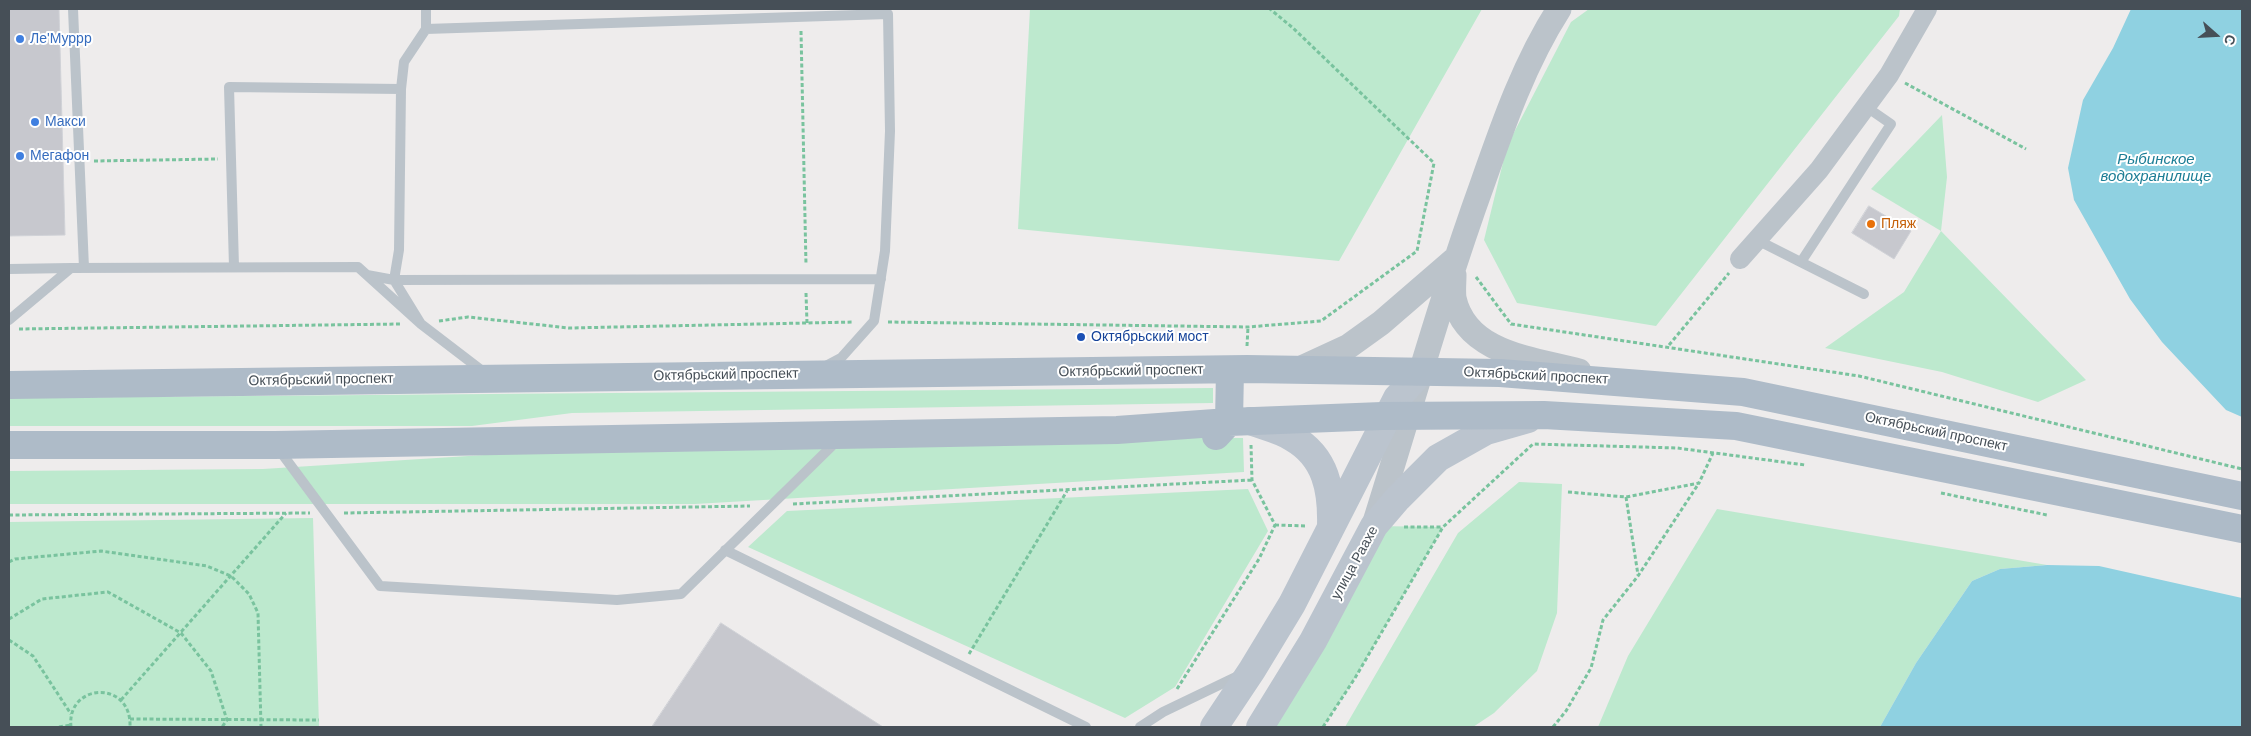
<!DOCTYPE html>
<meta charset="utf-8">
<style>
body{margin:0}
#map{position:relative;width:2251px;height:736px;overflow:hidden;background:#eeecec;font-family:Arial,sans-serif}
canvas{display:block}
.frame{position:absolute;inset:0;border:10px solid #464f57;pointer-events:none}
.north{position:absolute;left:2191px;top:10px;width:50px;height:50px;-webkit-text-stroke:4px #fff;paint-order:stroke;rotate:109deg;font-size:14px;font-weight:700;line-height:20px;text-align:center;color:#464f57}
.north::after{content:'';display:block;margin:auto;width:18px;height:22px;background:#464f57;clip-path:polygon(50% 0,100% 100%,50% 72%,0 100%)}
</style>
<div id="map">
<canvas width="2251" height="736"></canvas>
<div class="frame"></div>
<div class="north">С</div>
</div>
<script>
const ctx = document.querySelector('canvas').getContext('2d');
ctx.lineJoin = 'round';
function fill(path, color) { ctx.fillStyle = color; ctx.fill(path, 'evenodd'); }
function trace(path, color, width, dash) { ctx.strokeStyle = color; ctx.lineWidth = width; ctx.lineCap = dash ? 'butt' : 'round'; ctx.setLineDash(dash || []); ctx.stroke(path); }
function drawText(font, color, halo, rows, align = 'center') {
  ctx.font = font + ' Arial,sans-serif'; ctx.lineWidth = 4; ctx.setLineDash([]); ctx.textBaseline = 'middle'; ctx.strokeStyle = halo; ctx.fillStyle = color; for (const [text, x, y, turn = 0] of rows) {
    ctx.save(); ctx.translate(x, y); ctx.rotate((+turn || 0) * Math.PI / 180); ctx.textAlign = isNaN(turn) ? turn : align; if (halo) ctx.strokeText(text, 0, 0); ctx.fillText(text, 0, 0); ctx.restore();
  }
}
const green = new Path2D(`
 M1030,9H1482L1339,261L1018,229Z
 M1589,9H1900L1899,16L1656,326L1517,303L1484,240L1507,146L1571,22Z
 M1942,115L1947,177L1941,231L2086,380L2038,402L1942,372L1825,348L1904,292L1941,231L1871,189Z
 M1213,388V403L572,413L472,426H9V398Z
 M1116,437L1243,438L1244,472L695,504H9V471L263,469L642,445Z
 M1519,482L1562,484L1557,613L1537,671L1494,713L1473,727H1345L1458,533Z
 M1248,489L1268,531L1175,687L1125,718L748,547L787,511Z
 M1717,509L2047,565L2000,569L1972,581L1916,663L1880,727H1598L1628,656Z
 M313,518L319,727H9V522Z
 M1374,526L1443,527L1355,678L1323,727H1260Z`);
const water = new Path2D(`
 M2131,9H2242V417L2226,410L2162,342L2130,299L2074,200L2068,168L2083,100L2113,48Z
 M2047,565L2099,566L2242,598V727H1880L1916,663L1972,581L2000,569Z`);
const building = new Path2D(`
 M9,9H59L65,235L9,236Z
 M1869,206L1911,231L1894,259L1852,233Z
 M721,623L883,727H652Z`);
const path = new Path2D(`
 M801,31L806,265
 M1905,83L2026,149
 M94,161L218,159
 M1476,277L1511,324L1859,376L2242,469
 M806,293L807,323
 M439,321L468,317L569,328L854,322
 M888,322L1248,327L1321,321L1417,251L1434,163L1293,28L1270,9
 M19,329L401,324
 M1669,345L1729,273
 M1247,346L1248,327
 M1568,492L1626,497L1699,483L1713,453
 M1941,493L2047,515
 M1626,497L1638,575
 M793,504L1252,480
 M344,513L750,506
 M9,515L310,513
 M1275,525L1307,526
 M1404,527H1442
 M9,562L15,559L101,551L207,566L231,576L249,594L258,613L261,727
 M9,619L42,599L108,592L181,633L211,671L227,720L222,727
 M9,640L33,656L71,714
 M969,654L1067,491
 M1177,689L1259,559L1275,525L1252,480L1251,445
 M121,700L286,513
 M130,719L319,720
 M59,727L71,725
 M71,727C66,683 132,679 130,727
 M1323,727L1355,678L1443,527L1533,444L1677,448L1805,465
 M1553,727L1566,711L1591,668L1603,620L1638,576L1699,483`);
const service = new Path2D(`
 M73,9L84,268
 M426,9V29
 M1757,240L1864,294
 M1801,262L1891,124L1865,106
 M234,267L229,87L401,89
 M9,269L71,268
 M367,275L394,280L881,279
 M9,320L71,268L358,267L421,324L485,373
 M421,324L394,280L399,250L401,89L404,62L426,29L888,14L890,131L885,251L874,321L841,358L824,367
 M277,447L380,586L617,600L681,594L839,439
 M725,550L1086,727
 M1140,727L1163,712L1240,675`);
const minor = new Path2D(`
 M1740,259L1819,170L1889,75L1927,9`);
const tertiary = new Path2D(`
 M1454,275C1454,282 1453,291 1454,298C1466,354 1534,359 1579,371
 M1297,370L1349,346L1381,323L1454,260
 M1374,525C1410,411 1442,295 1483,182C1504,122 1525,62 1559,9`);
const secondary = new Path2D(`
 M1250,421C1263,426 1281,430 1293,438C1326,457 1332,490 1331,526
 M1214,727L1252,670L1292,604L1397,398L1422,371
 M1260,727L1313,641L1374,526L1398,498L1438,458L1486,431L1528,419`);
const primary = new Path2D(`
 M9,385L1247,369L1500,373L1743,392L2242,496
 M1216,436L1229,422L1230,370
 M9,445H275L1117,430L1229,422L1382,416L1544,415L1736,426L2242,529`);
const markers = [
 [20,39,5,"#3f7fe0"],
 [35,122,5,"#3f7fe0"],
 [20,156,5,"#3f7fe0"],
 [1871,224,5,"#e8710a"],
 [1081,337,5,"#1a4fb4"]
];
const shopNames = [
 ["Ле'Муррр",30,39],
 ["Макси",45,122],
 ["Мегафон",30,156]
];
const foodNames = [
 ["Пляж",1881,224]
];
const transitNames = [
 ["Октябрьский мост",1091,337]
];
const streetNames = [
 ["Октябрьский проспект",1131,371,-1],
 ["Октябрьский проспект",726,375,-1],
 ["Октябрьский проспект",1536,376,3],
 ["Октябрьский проспект",321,380,-1],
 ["Октябрьский проспект",1936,432,12],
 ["улица Раахе",1355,563,-61]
];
const waterNames = [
 ["Рыбинское",2156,160],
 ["водохранилище",2156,177]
];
fill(green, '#bde9ce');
fill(water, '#8fd1e1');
fill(building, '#c7c8ce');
trace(building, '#d0d2d7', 1);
trace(path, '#79c39e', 3, [4, 2.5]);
trace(service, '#bbc3ca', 10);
trace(minor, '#bbc3ca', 20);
trace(tertiary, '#bbc3ca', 25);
trace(secondary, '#bbc4ce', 28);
trace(primary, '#aebbc8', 28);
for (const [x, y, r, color] of markers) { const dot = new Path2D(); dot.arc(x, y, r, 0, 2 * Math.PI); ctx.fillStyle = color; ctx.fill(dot); trace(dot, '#fff', 2); }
drawText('14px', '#366cbe', '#fff', shopNames, 'left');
drawText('14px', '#c56008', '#fff', foodNames, 'left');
drawText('14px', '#164399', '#fff', transitNames, 'left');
drawText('14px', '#464f57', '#fff', streetNames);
drawText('italic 15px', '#1b7d95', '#fff', waterNames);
</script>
